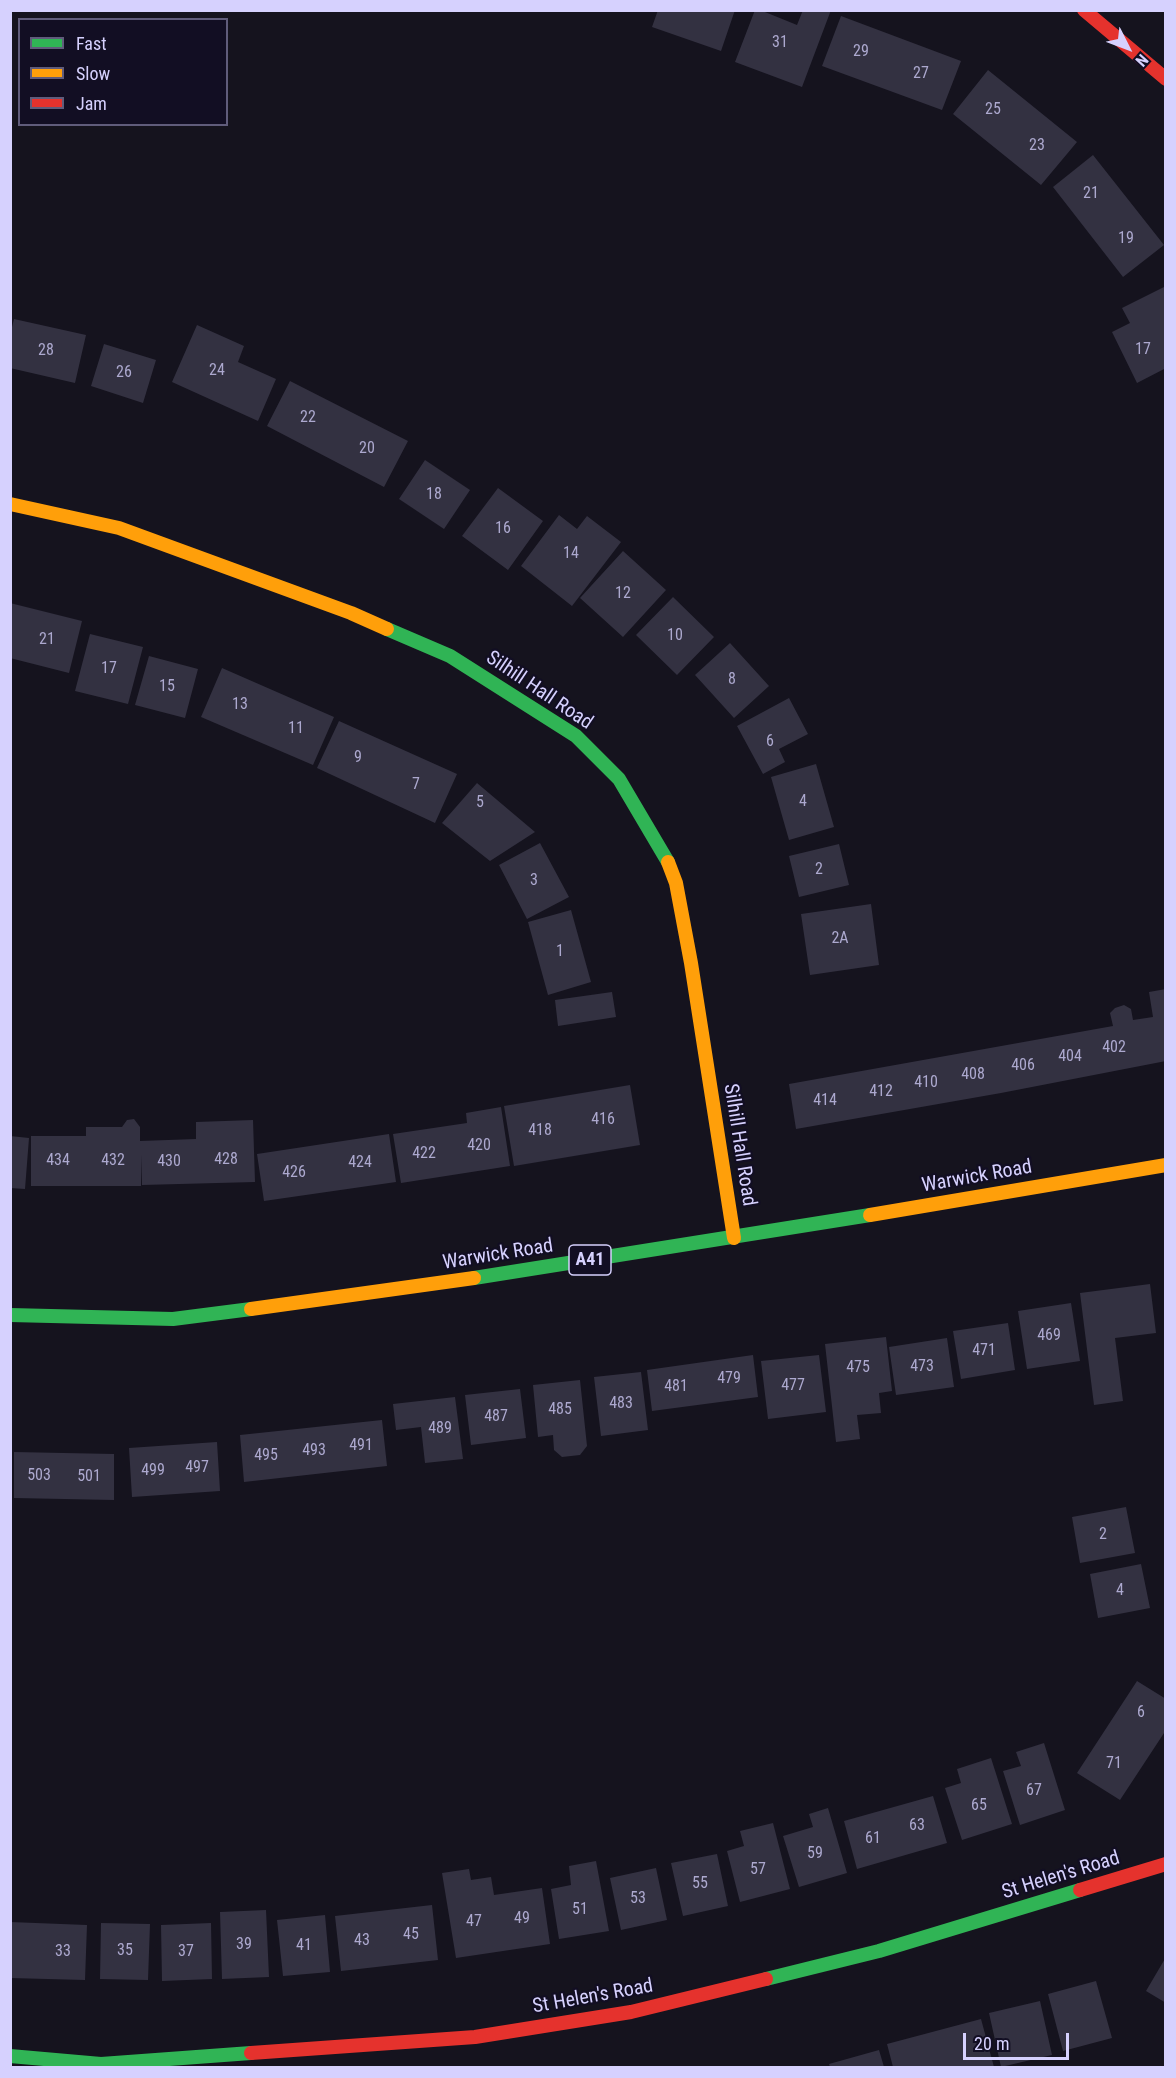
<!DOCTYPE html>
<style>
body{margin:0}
#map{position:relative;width:1176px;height:2078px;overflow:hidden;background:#15131e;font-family:"Roboto Condensed",sans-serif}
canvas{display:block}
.frame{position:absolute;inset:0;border:12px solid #d6d1fe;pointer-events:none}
.legend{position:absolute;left:18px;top:18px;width:210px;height:108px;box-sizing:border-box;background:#120e23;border:2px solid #605c7b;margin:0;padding:8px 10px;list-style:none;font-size:18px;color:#d6d1fe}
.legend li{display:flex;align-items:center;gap:12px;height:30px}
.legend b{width:30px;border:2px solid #605c7b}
.north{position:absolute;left:1098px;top:18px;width:60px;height:60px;-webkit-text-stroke:4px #120e23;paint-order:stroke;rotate:132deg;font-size:16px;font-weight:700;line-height:24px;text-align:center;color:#d6d1fe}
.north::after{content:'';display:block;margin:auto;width:21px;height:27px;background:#d6d1fe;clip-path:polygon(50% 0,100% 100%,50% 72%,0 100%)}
.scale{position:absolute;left:963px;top:2033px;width:106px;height:27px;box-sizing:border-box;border:3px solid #d6d1fe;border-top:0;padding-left:8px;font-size:18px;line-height:21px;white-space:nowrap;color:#d6d1fe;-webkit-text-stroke:4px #120e23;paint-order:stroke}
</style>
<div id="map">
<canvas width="1176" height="2078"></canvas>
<div class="frame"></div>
<ul class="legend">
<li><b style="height:8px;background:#30b455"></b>Fast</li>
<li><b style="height:8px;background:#ff9f0a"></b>Slow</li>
<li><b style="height:8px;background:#e5322d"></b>Jam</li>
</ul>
<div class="north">N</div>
<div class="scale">20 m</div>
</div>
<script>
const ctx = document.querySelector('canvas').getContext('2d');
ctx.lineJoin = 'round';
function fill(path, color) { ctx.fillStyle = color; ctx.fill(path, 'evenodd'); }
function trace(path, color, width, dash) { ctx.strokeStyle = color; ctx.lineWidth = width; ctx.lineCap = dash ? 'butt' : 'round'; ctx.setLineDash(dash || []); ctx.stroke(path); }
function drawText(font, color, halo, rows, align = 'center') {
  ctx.font = font + ' "Roboto Condensed",sans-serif'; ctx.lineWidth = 4.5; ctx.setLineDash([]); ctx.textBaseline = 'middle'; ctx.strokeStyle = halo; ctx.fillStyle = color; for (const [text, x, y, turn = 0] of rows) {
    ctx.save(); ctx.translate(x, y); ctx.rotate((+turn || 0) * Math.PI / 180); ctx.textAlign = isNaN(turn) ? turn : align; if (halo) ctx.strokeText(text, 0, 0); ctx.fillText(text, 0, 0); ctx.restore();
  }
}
const building = new Path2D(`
 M658,10H735L721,51L652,27Z
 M755,10H760L797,25L803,10H831L802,87L735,62Z
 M841,16L961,61L942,110L822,66Z
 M988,70L1077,142L1041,185L953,114Z
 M1093,155L1164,245L1123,277L1053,187Z
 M1166,286V368L1137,383L1112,332L1130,323L1122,308Z
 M14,319L86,335L75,383L10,368V335Z
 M197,325L244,346L238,362L276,379L258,421L172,382Z
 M104,344L156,360L143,403L91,386Z
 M290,381L408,441L384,487L267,426Z
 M425,460L470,490L444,529L399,499Z
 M498,488L543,521L508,570L462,536Z
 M559,515L577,529L587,516L621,542L572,606L521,566Z
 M623,551L666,590L623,637L580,598Z
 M673,597L714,637L677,675L636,635Z
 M10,603L82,621L69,673L10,658Z
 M90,634L143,647L128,704L75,691Z
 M730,643L769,686L734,718L695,675Z
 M149,656L198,669L185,718L135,705Z
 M222,668L334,717L313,765L201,717Z
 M789,698L808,734L779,749L785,762L763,774L737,726Z
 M339,721L457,774L435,823L317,768Z
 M816,764L834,827L789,840L771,777Z
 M477,783L535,832L490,861L442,823Z
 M540,843L569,897L527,919L499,865Z
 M839,844L849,885L799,897L789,856Z
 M871,904L879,965L810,975L801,914Z
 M571,910L591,982L548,995L528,922Z
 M1166,989V1061L1001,1093L796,1129L789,1084L1113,1026L1110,1013L1115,1008L1124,1005L1131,1009L1133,1020L1153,1017L1149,992Z
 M612,992L616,1017L558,1026L555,1000Z
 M630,1085L640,1145L514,1166L504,1106Z
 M501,1107L510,1166L401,1183L393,1134L467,1123L466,1113Z
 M134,1119L140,1127V1141L196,1139V1122L253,1120L255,1182L142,1185L141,1155V1186H31V1136H86V1127H122L127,1120Z
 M389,1134L396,1182L264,1201L257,1154Z
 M10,1136L29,1138L25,1189L10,1188Z
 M1150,1284L1156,1333L1115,1338L1123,1401L1094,1405L1080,1293Z
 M1071,1303L1080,1361L1027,1369L1018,1311Z
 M1008,1323L1015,1370L961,1379L953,1331Z
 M886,1337L892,1391L879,1393L881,1413L857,1415L860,1439L836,1442L825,1344Z
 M947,1338L954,1387L896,1395L889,1347Z
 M753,1355L758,1397L652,1411L647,1370Z
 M819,1355L826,1412L768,1419L761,1361Z
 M641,1372L648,1430L601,1436L594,1377Z
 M580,1380L587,1446L580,1455L562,1457L554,1450L553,1435L538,1437L533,1385Z
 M520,1389L526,1438L471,1445L465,1395Z
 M455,1397L463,1459L425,1463L421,1427L396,1430L393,1404Z
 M382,1420L387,1466L244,1482L240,1435Z
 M217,1442L220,1491L132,1497L129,1448Z
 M14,1452L114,1454V1500L14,1498Z
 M1126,1507L1135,1553L1080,1563L1072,1517Z
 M1141,1564L1150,1608L1098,1618L1090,1574Z
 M1137,1681L1166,1699V1730L1120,1800L1077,1773Z
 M1044,1743L1065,1810L1020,1825L1003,1771L1021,1766L1016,1752Z
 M991,1758L1012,1824L962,1840L945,1788L961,1783L957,1769Z
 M933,1796L947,1843L857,1869L844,1821Z
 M828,1808L847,1873L799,1887L783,1836L813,1827L809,1814Z
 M773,1823L790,1889L740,1902L727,1851L744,1846L740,1831Z
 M717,1854L728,1906L683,1916L671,1863Z
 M596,1861L609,1931L559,1939L551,1889L571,1885L569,1866Z
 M656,1868L667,1920L621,1930L610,1878Z
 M469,1869L471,1880L491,1877L494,1895L542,1888L550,1944L456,1958L442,1873Z
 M432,1905L438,1960L341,1971L335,1916Z
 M266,1910L269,1977L222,1979L220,1912Z
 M325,1915L330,1972L283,1976L277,1920Z
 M10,1922L87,1925L85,1980L10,1978Z
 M101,1923L150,1924L148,1980L100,1979Z
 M211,1923L212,1979L162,1981L161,1925Z
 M1166,1957V2003L1146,1991Z
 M1096,1981L1112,2038L1063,2051L1048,1994Z
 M1040,2001L1052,2055L1001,2067L989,2013Z
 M981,2019L994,2067H893L887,2044Z
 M879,2050L884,2067H830L829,2064Z`);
const fast = new Path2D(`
 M387,629L450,656L576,736L619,779L668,862
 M474,1278L870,1215
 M10,1315L173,1319L251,1309
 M766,1979L879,1951L1080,1890
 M10,2056L101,2064L251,2053`);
const slow = new Path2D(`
 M10,504L119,528L351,613L387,629
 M668,862L676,883L691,963L734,1238
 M870,1215L1166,1165
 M251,1309L474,1278`);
const jam = new Path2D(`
 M1084,10L1166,79
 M1080,1890L1166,1864
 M251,2053L475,2037L631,2012L766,1979`);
const numberNames = [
 ["31",780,43],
 ["29",861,52],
 ["27",921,74],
 ["25",993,110],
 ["23",1037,146],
 ["21",1091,194],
 ["19",1126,239],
 ["17",1143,350],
 ["28",46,351],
 ["24",217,371],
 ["26",124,373],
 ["22",308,418],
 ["20",367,449],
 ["18",434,495],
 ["16",503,529],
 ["14",571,554],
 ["12",623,594],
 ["10",675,636],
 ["21",47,640],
 ["17",109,669],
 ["8",732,680],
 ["15",167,687],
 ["13",240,705],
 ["11",296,729],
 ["6",770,742],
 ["9",358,758],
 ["7",416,785],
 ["4",803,802],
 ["5",480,803],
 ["2",819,870],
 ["3",534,881],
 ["2A",840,939],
 ["1",560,952],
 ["402",1114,1048],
 ["404",1070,1057],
 ["406",1023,1066],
 ["408",973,1075],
 ["410",926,1083],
 ["412",881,1092],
 ["414",825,1101],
 ["416",603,1120],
 ["418",540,1131],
 ["420",479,1146],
 ["422",424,1154],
 ["428",226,1160],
 ["434",58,1161],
 ["432",113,1161],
 ["430",169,1162],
 ["424",360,1163],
 ["426",294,1173],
 ["469",1049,1336],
 ["471",984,1351],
 ["473",922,1367],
 ["475",858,1368],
 ["479",729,1379],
 ["477",793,1386],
 ["481",676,1387],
 ["483",621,1404],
 ["485",560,1410],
 ["487",496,1417],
 ["489",440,1429],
 ["491",361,1446],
 ["493",314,1451],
 ["495",266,1456],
 ["497",197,1468],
 ["499",153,1471],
 ["503",39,1476],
 ["501",89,1477],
 ["2",1103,1535],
 ["4",1120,1591],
 ["6",1141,1713],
 ["71",1114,1764],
 ["67",1034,1791],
 ["65",979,1806],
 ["63",917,1826],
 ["61",873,1839],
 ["59",815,1854],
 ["57",758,1870],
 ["55",700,1884],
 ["53",638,1899],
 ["51",580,1910],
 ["49",522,1919],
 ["47",474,1922],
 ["45",411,1935],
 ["43",362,1941],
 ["39",244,1945],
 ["41",304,1946],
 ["35",125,1951],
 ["33",63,1952],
 ["37",186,1952]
];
const shields = [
 [590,1260,42]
];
const shieldNames = [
 ["A41",590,1260]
];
const streetNames = [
 ["Silhill Hall Road",539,691,34],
 ["Silhill Hall Road",739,1145,81],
 ["Warwick Road",977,1177,-10],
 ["Warwick Road",498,1255,-9],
 ["St Helen's Road",1061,1876,-17],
 ["St Helen's Road",593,1997,-10]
];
fill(building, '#333141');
trace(fast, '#30b455', 14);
trace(slow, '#ff9f0a', 14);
trace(jam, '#e5322d', 14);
drawText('16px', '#ada9cf', null, numberNames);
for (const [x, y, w] of shields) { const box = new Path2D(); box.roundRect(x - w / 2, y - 15, w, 30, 4.5); ctx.fillStyle = '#120e23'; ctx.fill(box); trace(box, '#d6d1fe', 1.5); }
drawText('bold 18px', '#d6d1fe', null, shieldNames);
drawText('20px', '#d6d1fe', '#120e23', streetNames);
</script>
